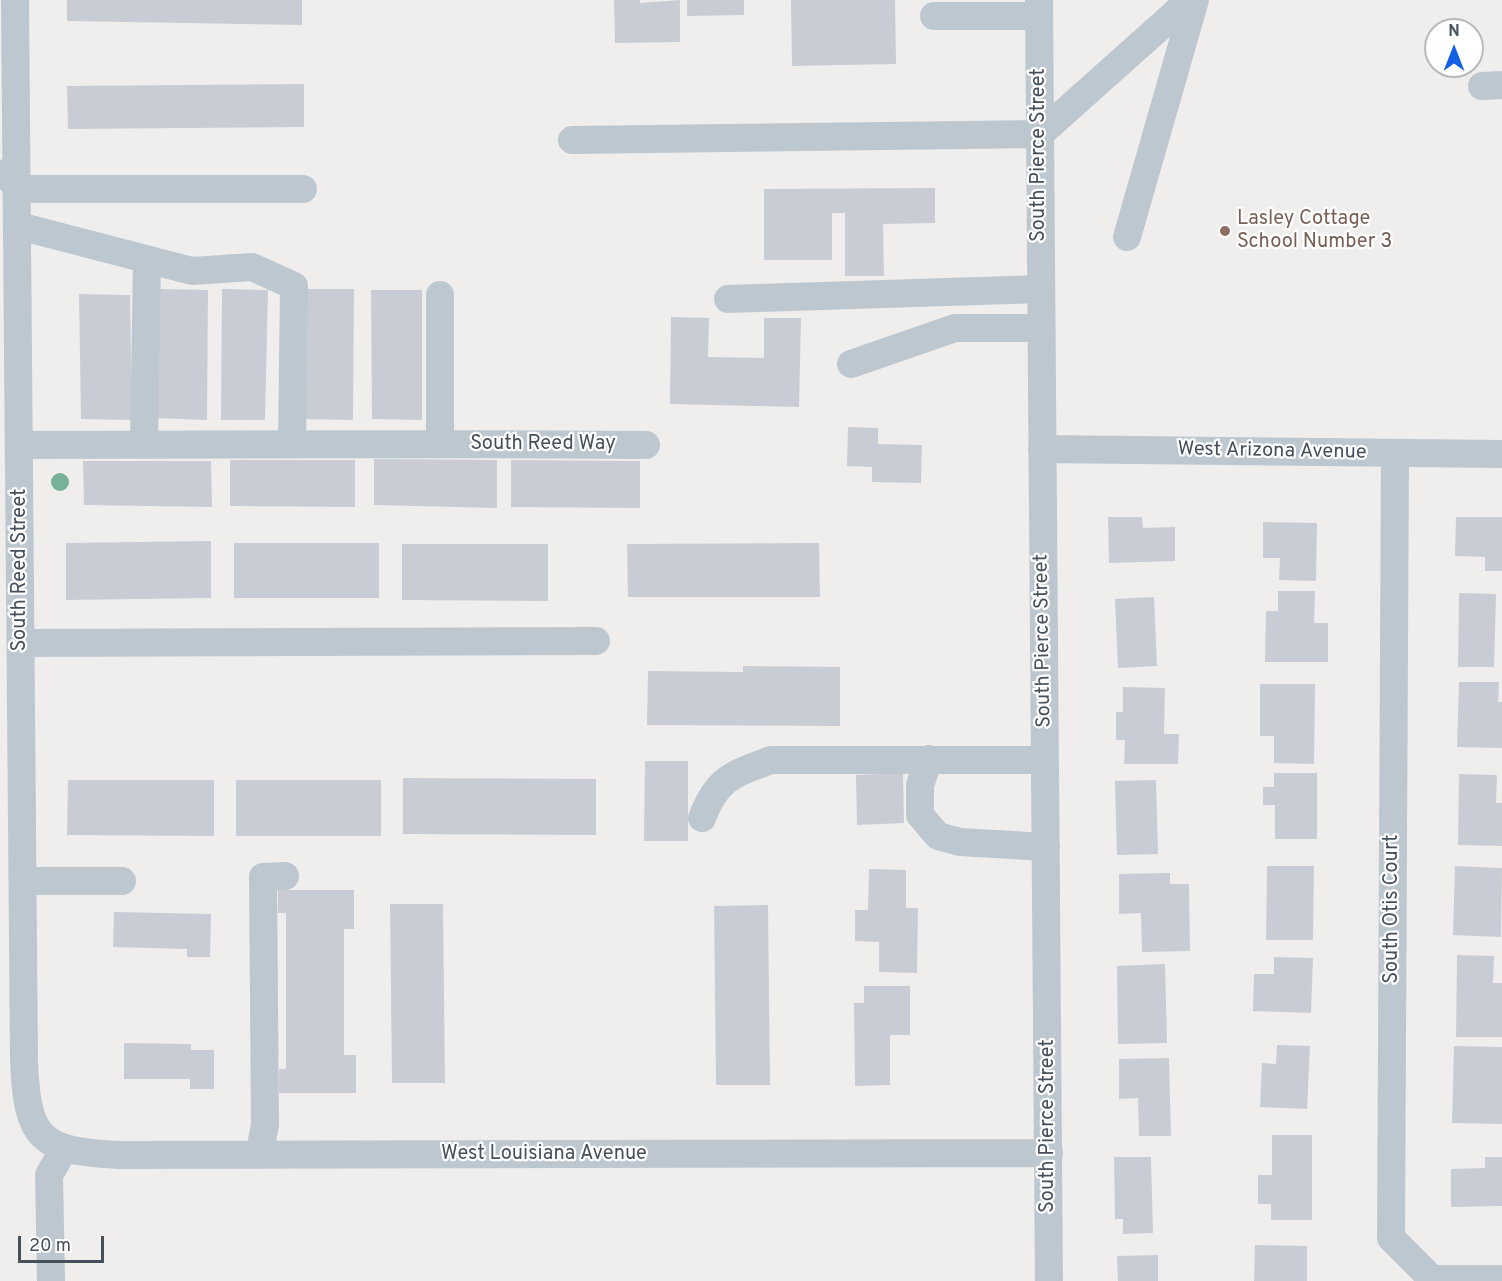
<!DOCTYPE html>
<style>
body{margin:0}
#map{position:relative;width:1502px;height:1281px;overflow:hidden;background:#f0eeed;font-family:Overpass,sans-serif}
canvas{display:block}
.north{position:absolute;left:1424px;top:18px;width:60px;height:60px;box-sizing:border-box;background:#fff;border:2px solid #b5b9be;border-radius:50%;rotate:0deg;font-size:16px;font-weight:700;line-height:24px;text-align:center;color:#45505c}
.north::after{content:'';display:block;margin:auto;width:21px;height:27px;background:#1360e5;clip-path:polygon(50% 0,100% 100%,50% 72%,0 100%)}
.scale{position:absolute;left:18px;top:1236px;width:86px;height:27px;box-sizing:border-box;border:3px solid #45505c;border-top:0;padding-left:8px;font-size:18px;line-height:21px;white-space:nowrap;color:#45505c;-webkit-text-stroke:4px #fff;paint-order:stroke}
</style>
<div id="map">
<canvas width="1502" height="1281"></canvas>
<div class="north">N</div>
<div class="scale">20 m</div>
</div>
<script>
const ctx = document.querySelector('canvas').getContext('2d');
ctx.lineJoin = 'round';
function fill(path, color) { ctx.fillStyle = color; ctx.fill(path, 'evenodd'); }
function trace(path, color, width, dash) { ctx.strokeStyle = color; ctx.lineWidth = width; ctx.lineCap = dash ? 'butt' : 'round'; ctx.setLineDash(dash || []); ctx.stroke(path); }
function drawText(font, color, halo, rows, align = 'center') {
  ctx.font = font + ' Overpass,sans-serif'; ctx.lineWidth = 4.5; ctx.setLineDash([]); ctx.textBaseline = 'middle'; ctx.strokeStyle = halo; ctx.fillStyle = color; for (const [text, x, y, turn = 0] of rows) {
    ctx.save(); ctx.translate(x, y); ctx.rotate((+turn || 0) * Math.PI / 180); ctx.textAlign = isNaN(turn) ? turn : align; if (halo) ctx.strokeText(text, 0, 0); ctx.fillText(text, 0, 0); ctx.restore();
  }
}
const building = new Path2D(`
 M67,0H302V25L67,21Z
 M614,0H640V3L680,0V42L615,43Z
 M687,0H744V15L687,16Z
 M791,0H895L896,64L792,66Z
 M304,84V127L68,129L67,86Z
 M935,188V223L883,224L884,276H845V213H832V260H764V189Z
 M158,289L208,290L207,420L155,418Z
 M222,289L268,290L265,420H221Z
 M302,289H354L353,420L301,419Z
 M371,290H422V420L372,419Z
 M79,294L130,295L132,420L81,419Z
 M671,317L709,318L708,357L764,358V318H801L799,407L670,404Z
 M848,427L878,428V444L922,445L921,483L872,482V467L847,466Z
 M374,459L497,460V508L374,505Z
 M230,460H355V507L230,506Z
 M511,460L640,461V508L511,507Z
 M83,461H211L212,507L84,505Z
 M1108,517H1142L1143,528L1175,527V561L1109,563Z
 M1456,517H1502V571H1485V557L1455,556Z
 M1263,522L1317,523L1316,581L1279,580L1280,558H1263Z
 M211,541V598L66,600V543Z
 M234,543H379V598H234Z
 M819,543L820,597H628L627,544Z
 M402,544H548V601L402,600Z
 M1278,591H1315L1314,623H1328V662H1265L1266,611H1278Z
 M1459,593L1496,594L1494,667H1458Z
 M1154,597L1157,666L1118,668L1115,599Z
 M743,666L840,667V726L647,725L648,671L743,672Z
 M1459,682H1499L1498,702H1502V748L1457,747Z
 M1260,684H1315L1314,764L1274,763V736H1260Z
 M1123,687L1165,688L1164,734H1179L1178,764H1124L1125,740H1116V712H1123Z
 M645,761H688V841H644Z
 M903,773L904,823L857,825L856,775Z
 M1274,773H1317V839H1275V805H1263V787H1274Z
 M1459,774L1497,775L1496,803H1502V846L1458,845Z
 M403,778L596,779V835L403,834Z
 M68,780H214V836L67,835Z
 M236,780H381V836H236Z
 M1156,780L1158,854L1117,855L1115,781Z
 M1267,866H1314L1313,940H1266Z
 M1455,866L1502,868L1501,937L1453,935Z
 M869,869L906,870V908H918L917,973L879,972V942L855,941V910H868Z
 M1170,873V884H1189L1190,951L1142,952L1141,913L1119,914V874Z
 M278,890H354V929H344V1055H356V1093H279V1069H286V913H278Z
 M390,904H443L445,1083H392Z
 M768,905L770,1085H716L714,906Z
 M114,912L211,914L210,957H187V949L113,947Z
 M1457,955L1494,956L1493,983H1502V1037H1456Z
 M1274,957L1313,958L1311,1013L1253,1011L1254,974H1274Z
 M1165,964L1167,1043L1118,1044L1117,966Z
 M864,986H910V1035H890V1085L855,1086L854,1003H864Z
 M124,1043L191,1044V1050H214V1089H190V1079H124Z
 M1277,1045L1310,1046L1307,1109L1260,1107L1262,1063L1276,1064Z
 M1454,1046L1502,1047V1124L1452,1123Z
 M1169,1058L1171,1136H1139L1138,1098L1119,1099V1059Z
 M1272,1135H1312V1220H1271V1204H1258V1175H1272Z
 M1114,1157H1151L1153,1233L1123,1234V1219H1115Z
 M1485,1157H1502V1206L1451,1207V1169L1485,1168Z
 M1255,1245L1307,1246V1281H1254Z
 M1158,1255V1281H1118L1117,1256Z`);
const minor = new Path2D(`
 M15,0L24,1060C27,1141 41,1151 120,1155L1049,1153
 M1039,0L1049,1281
 M934,16H1039
 M1482,86L1502,85
 M572,140L1040,134L1190,0
 M5,173L18,189H303
 M19,226L192,271L252,267L294,286L292,444
 M1127,237L1195,0
 M728,299L1041,289
 M851,364L955,328H1041
 M440,444L646,445
 M20,445L440,444V295
 M144,445L147,260
 M1042,449L1502,454
 M1395,453L1391,1238L1432,1279H1502
 M21,643L596,641
 M929,759L920,785V815L938,836L960,842L1046,847
 M702,818C717,778 733,774 771,760H1045
 M23,881H122
 M259,1155L265,1125L263,877L285,876
 M51,1281L49,1175L64,1149`);
const trees = [
 [60,482]
];
const markers = [
 [1225,231,6,"#8d6e63"]
];
const streetNames = [
 ["South Pierce Street",1040,155,-90],
 ["South Reed Way",543,445],
 ["West Arizona Avenue",1272,452,1],
 ["South Reed Street",21,570,-90],
 ["South Pierce Street",1044,641,-91],
 ["South Otis Court",1393,909,-90],
 ["South Pierce Street",1049,1126,-90],
 ["West Louisiana Avenue",544,1155]
];
const educationNames = [
 ["Lasley Cottage",1237,220],
 ["School Number 3",1237,243]
];
fill(building, '#c9ccd4');
trace(minor, '#bdc7d0', 28);
ctx.fillStyle = '#77b197';
for (const [x, y] of trees) { ctx.beginPath(); ctx.arc(x, y, 9, 0, 2 * Math.PI); ctx.fill(); }
for (const [x, y, r, color] of markers) { const dot = new Path2D(); dot.arc(x, y, r, 0, 2 * Math.PI); ctx.fillStyle = color; ctx.fill(dot); trace(dot, '#fff', 2); }
drawText('20px', '#45505c', '#fff', streetNames);
drawText('20px', '#785e54', '#fff', educationNames, 'left');
</script>
